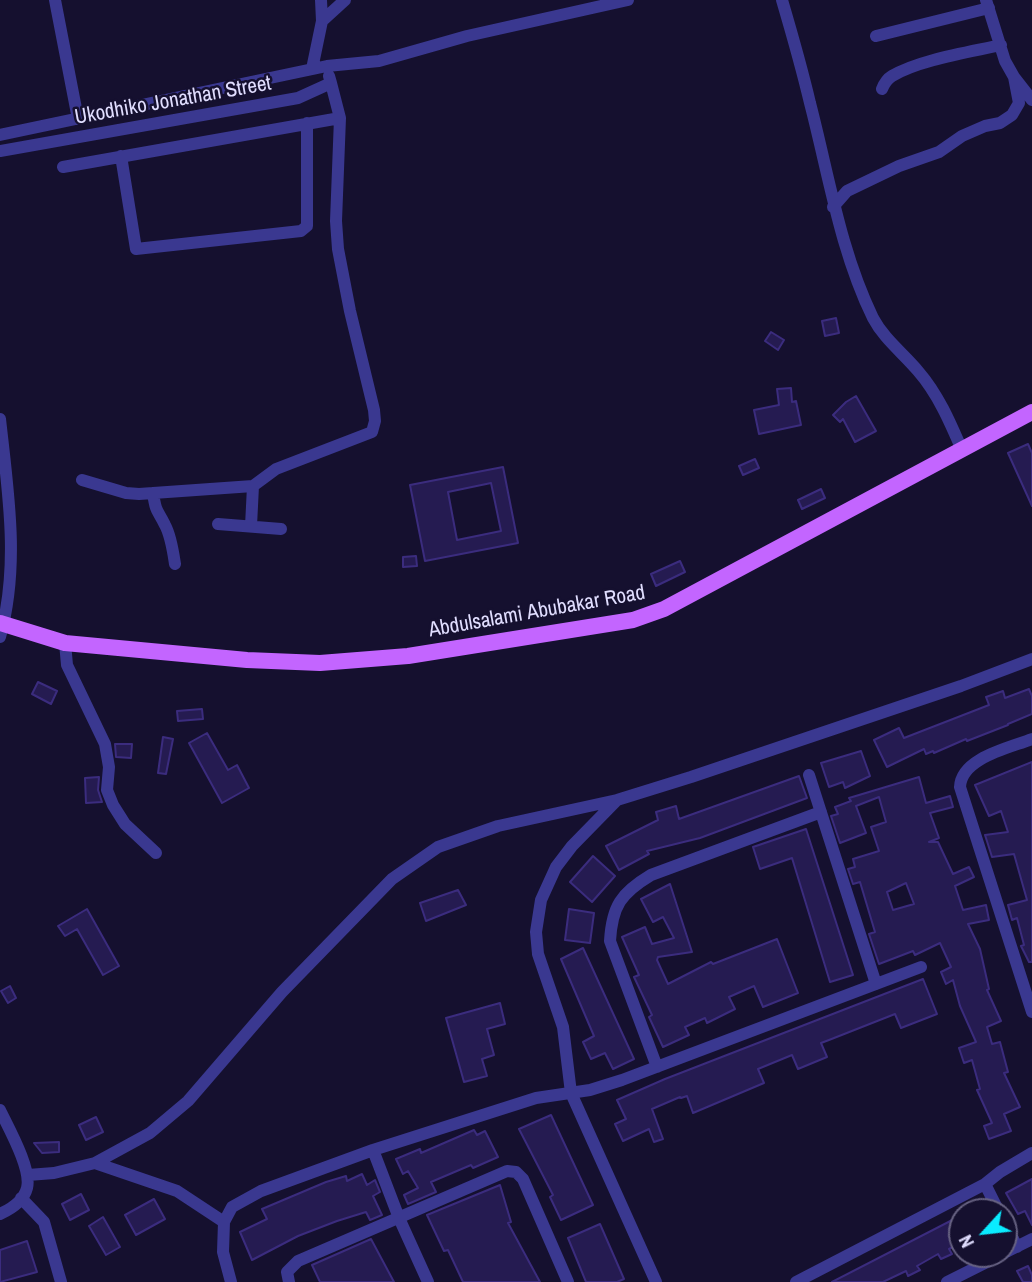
<!DOCTYPE html>
<style>
body{margin:0}
#map{position:relative;width:1032px;height:1282px;overflow:hidden;background:#15102f;font-family:"Archivo Narrow",sans-serif}
canvas{display:block}
.north{position:absolute;left:948px;top:1198px;width:70px;height:70px;box-sizing:border-box;background:#15102f;border:2px solid #676282;border-radius:50%;rotate:243deg;font-size:19px;font-weight:700;line-height:28px;text-align:center;color:#e1deff}
.north::after{content:'';display:block;margin:auto;width:24px;height:32px;background:#0aebff;clip-path:polygon(50% 0,100% 100%,50% 72%,0 100%)}
</style>
<div id="map">
<canvas width="1032" height="1282"></canvas>
<div class="north">N</div>
</div>
<script>
const ctx = document.querySelector('canvas').getContext('2d');
ctx.lineJoin = 'round';
function fill(path, color) { ctx.fillStyle = color; ctx.fill(path, 'evenodd'); }
function trace(path, color, width, dash) { ctx.strokeStyle = color; ctx.lineWidth = width; ctx.lineCap = dash ? 'butt' : 'round'; ctx.setLineDash(dash || []); ctx.stroke(path); }
function drawText(font, color, halo, rows, align = 'center') {
  ctx.font = font + ' "Archivo Narrow",sans-serif'; ctx.lineWidth = 5; ctx.setLineDash([]); ctx.textBaseline = 'middle'; ctx.strokeStyle = halo; ctx.fillStyle = color; for (const [text, x, y, turn = 0] of rows) {
    ctx.save(); ctx.translate(x, y); ctx.rotate((+turn || 0) * Math.PI / 180); ctx.textAlign = isNaN(turn) ? turn : align; if (halo) ctx.strokeText(text, 0, 0); ctx.fillText(text, 0, 0); ctx.restore();
  }
}
const building = new Path2D(`
 M836,318L839,333L825,336L822,321Z
 M771,332L784,340L778,350L765,341Z
 M791,388L792,402L796,401L801,425L759,434L754,410L779,405L777,389Z
 M856,396L876,431L855,442L843,419L840,422L833,415L846,402Z
 M1028,444L1032,453V506L1008,453Z
 M755,459L759,468L743,475L739,466Z
 M503,467L518,543L425,561L410,485ZM491,483L501,531L457,540L448,492Z
 M821,489L825,498L802,509L798,500Z
 M416,556L417,566L403,567V557Z
 M680,561L685,572L656,586L651,574Z
 M38,682L57,691L51,704L32,694Z
 M1029,689L1032,696V714L1008,724V725L967,741L966,739L934,753L933,751L926,754L924,749L887,767L874,740L899,728L904,738L989,705L986,697L1003,691L1005,698Z
 M202,709L203,719L178,721L177,711Z
 M207,733L228,770L237,765L249,788L222,803L189,743Z
 M163,737L173,739L166,774L158,773Z
 M115,744H132L131,758L116,757Z
 M861,751L870,776L845,788L843,782L829,787L821,763Z
 M1032,762V962H1029L1021,946L1024,945L1017,918L1012,920L1008,905L1027,900L1014,854L992,857L985,835L1008,832L1001,811L989,816L975,785Z
 M799,776L807,798L700,838L647,851L649,854L619,870L606,846L658,820L656,812L676,806L679,819Z
 M99,777L98,790L102,802L86,803L85,778Z
 M919,777L926,803L950,796L953,807L930,813L939,838L929,842H938L953,874L969,867L974,877L955,886L963,910L986,905L989,920L968,924L980,949L989,989L987,990L1001,1021L987,1027L992,1044L1000,1042L1008,1072L1004,1073L1020,1107L1004,1114L1011,1131L989,1139L984,1126L992,1123L977,1090L980,1089L972,1060L964,1063L959,1048L976,1042L960,1006L953,980L946,984L941,972L951,967L940,943L915,955L913,951L879,964L869,934L875,932L860,882L853,884L848,869L855,867L853,859L879,851L871,827L886,822L879,797L856,806L866,833L840,843L831,816L838,814L835,807L851,801L849,798ZM906,883L914,904L893,910L887,892Z
 M806,829L853,975L830,982L792,858L760,869L753,847Z
 M593,856L615,876L592,902L570,882Z
 M670,884L692,952L658,957L657,960L668,984L711,962L713,964L777,939L798,993L763,1007L754,986L729,997L735,1009L707,1023L705,1018L685,1027L689,1035L663,1047L649,1017L652,1015L634,977L639,975L622,937L645,927L652,944L674,938L663,917L653,922L641,899Z
 M458,890L466,905L426,921L420,903Z
 M87,909L119,966L103,975L77,929L65,936L58,926Z
 M569,909L594,913L590,943L565,940Z
 M583,948L634,1059L613,1069L605,1053L591,1059L583,1042L594,1036L561,959Z
 M923,979L937,1014L901,1028L895,1014L829,1040L821,1043L827,1057L798,1069L792,1055L758,1069L764,1083L693,1113L687,1096L681,1098L680,1097L652,1109L663,1139L654,1142L649,1129L623,1141L615,1124L626,1119L617,1100L665,1079Z
 M10,986L16,998L8,1003L1,991Z
 M500,1003L505,1024L487,1029L494,1055L482,1059L487,1076L464,1082L446,1018Z
 M551,1115L593,1205L561,1220L550,1197L553,1195L519,1129Z
 M96,1117L103,1132L86,1140L79,1125Z
 M474,1130L477,1135L485,1131L498,1157L473,1168L471,1165L431,1182L436,1192L408,1204L404,1195L418,1188L408,1171L403,1174L396,1159L420,1149L421,1153Z
 M59,1142V1152L42,1153L34,1143Z
 M362,1174L367,1185L375,1180L380,1192L373,1196L382,1215L370,1220L366,1212L337,1221L298,1236L252,1260L240,1232L267,1219L262,1209L326,1182L346,1176L347,1181Z
 M1032,1179V1225L1025,1211L1018,1214L1006,1193Z
 M500,1185L511,1222L508,1223L540,1282H463L448,1250L444,1251L427,1215Z
 M81,1194L89,1210L70,1220L62,1204Z
 M154,1199L165,1219L136,1235L125,1215Z
 M962,1215V1242L949,1249L952,1254L941,1259L938,1254L917,1266L920,1270L908,1276L906,1271L883,1282H832Z
 M103,1217L120,1247L106,1255L89,1226Z
 M600,1224L624,1279L617,1282H586L568,1238Z
 M371,1239L394,1282H320L312,1265Z
 M27,1241L37,1272L0,1282V1250Z
 M1028,1266L1032,1275V1282H1023L1017,1271Z`);
const minor = new Path2D(`
 M55,0L78,119
 M782,0C792,34 802,69 810,103C829,176 840,250 873,318C884,339 903,353 918,371C938,394 950,422 962,450
 M986,0L1005,61L1014,77L1032,100
 M322,21L345,0
 M876,36L989,8
 M312,69L322,21L321,0
 M882,89C884,84 887,79 892,76C918,60 970,52 1001,45
 M0,135L327,66L379,61L467,36L628,0
 M0,151L298,98L331,83L329,76
 M121,156L136,249L301,231L307,226V123
 M63,167L340,118
 M833,207L847,191L899,166L939,152L962,136L985,126L1000,123L1012,115L1019,103L1014,77
 M0,419C8,492 20,565 0,637
 M82,480L126,493L139,494L253,486L276,469L372,432L375,421L374,410L350,311L338,249L336,221L340,118L331,83
 M153,493C156,513 157,509 165,525C171,536 173,551 175,564
 M218,524L281,529
 M251,526L253,486
 M65,643L67,665L105,744L109,767L107,790L113,805L125,824L156,853
 M1032,739C1009,748 961,758 960,787L1032,1012
 M809,775L876,984
 M617,800L572,846L556,867L541,900L536,932L538,954L563,1027L571,1093L656,1282
 M657,1067L610,941C612,906 621,893 651,875L821,812
 M0,1110C8,1127 32,1169 27,1188C24,1200 11,1209 0,1214
 M373,1150L399,1218L428,1282
 M95,1163L177,1191L224,1222L223,1252L231,1282
 M28,1175L54,1173L95,1163L150,1133L188,1101L282,992L392,879L438,847L498,826L617,800L691,777L961,686L1032,659
 M985,1184L1000,1172L1032,1153
 M21,1198L44,1222L61,1282
 M1004,1221L1017,1247
 M224,1222L232,1207L261,1191L373,1150L536,1098L590,1090L622,1080L921,967
 M1004,1253L1032,1239
 M289,1282L287,1272L298,1261L507,1171L516,1172L523,1179L568,1282
 M796,1282L985,1184L999,1212
 M947,1282L1003,1254`);
const major = new Path2D(`
 M0,623L65,643L247,660L320,663L408,656L633,620L664,609L1032,412`);
const streetNames = [
 ["Ukodhiko Jonathan Street",173,101,-10],
 ["Abdulsalami Abubakar Road",537,612,-10]
];
fill(building, '#251b51');
trace(building, '#3b2c7e', 2);
trace(minor, '#3a3890', 12);
trace(major, '#c365ff', 16);
drawText('21px', '#e1deff', '#15102f', streetNames);
</script>
